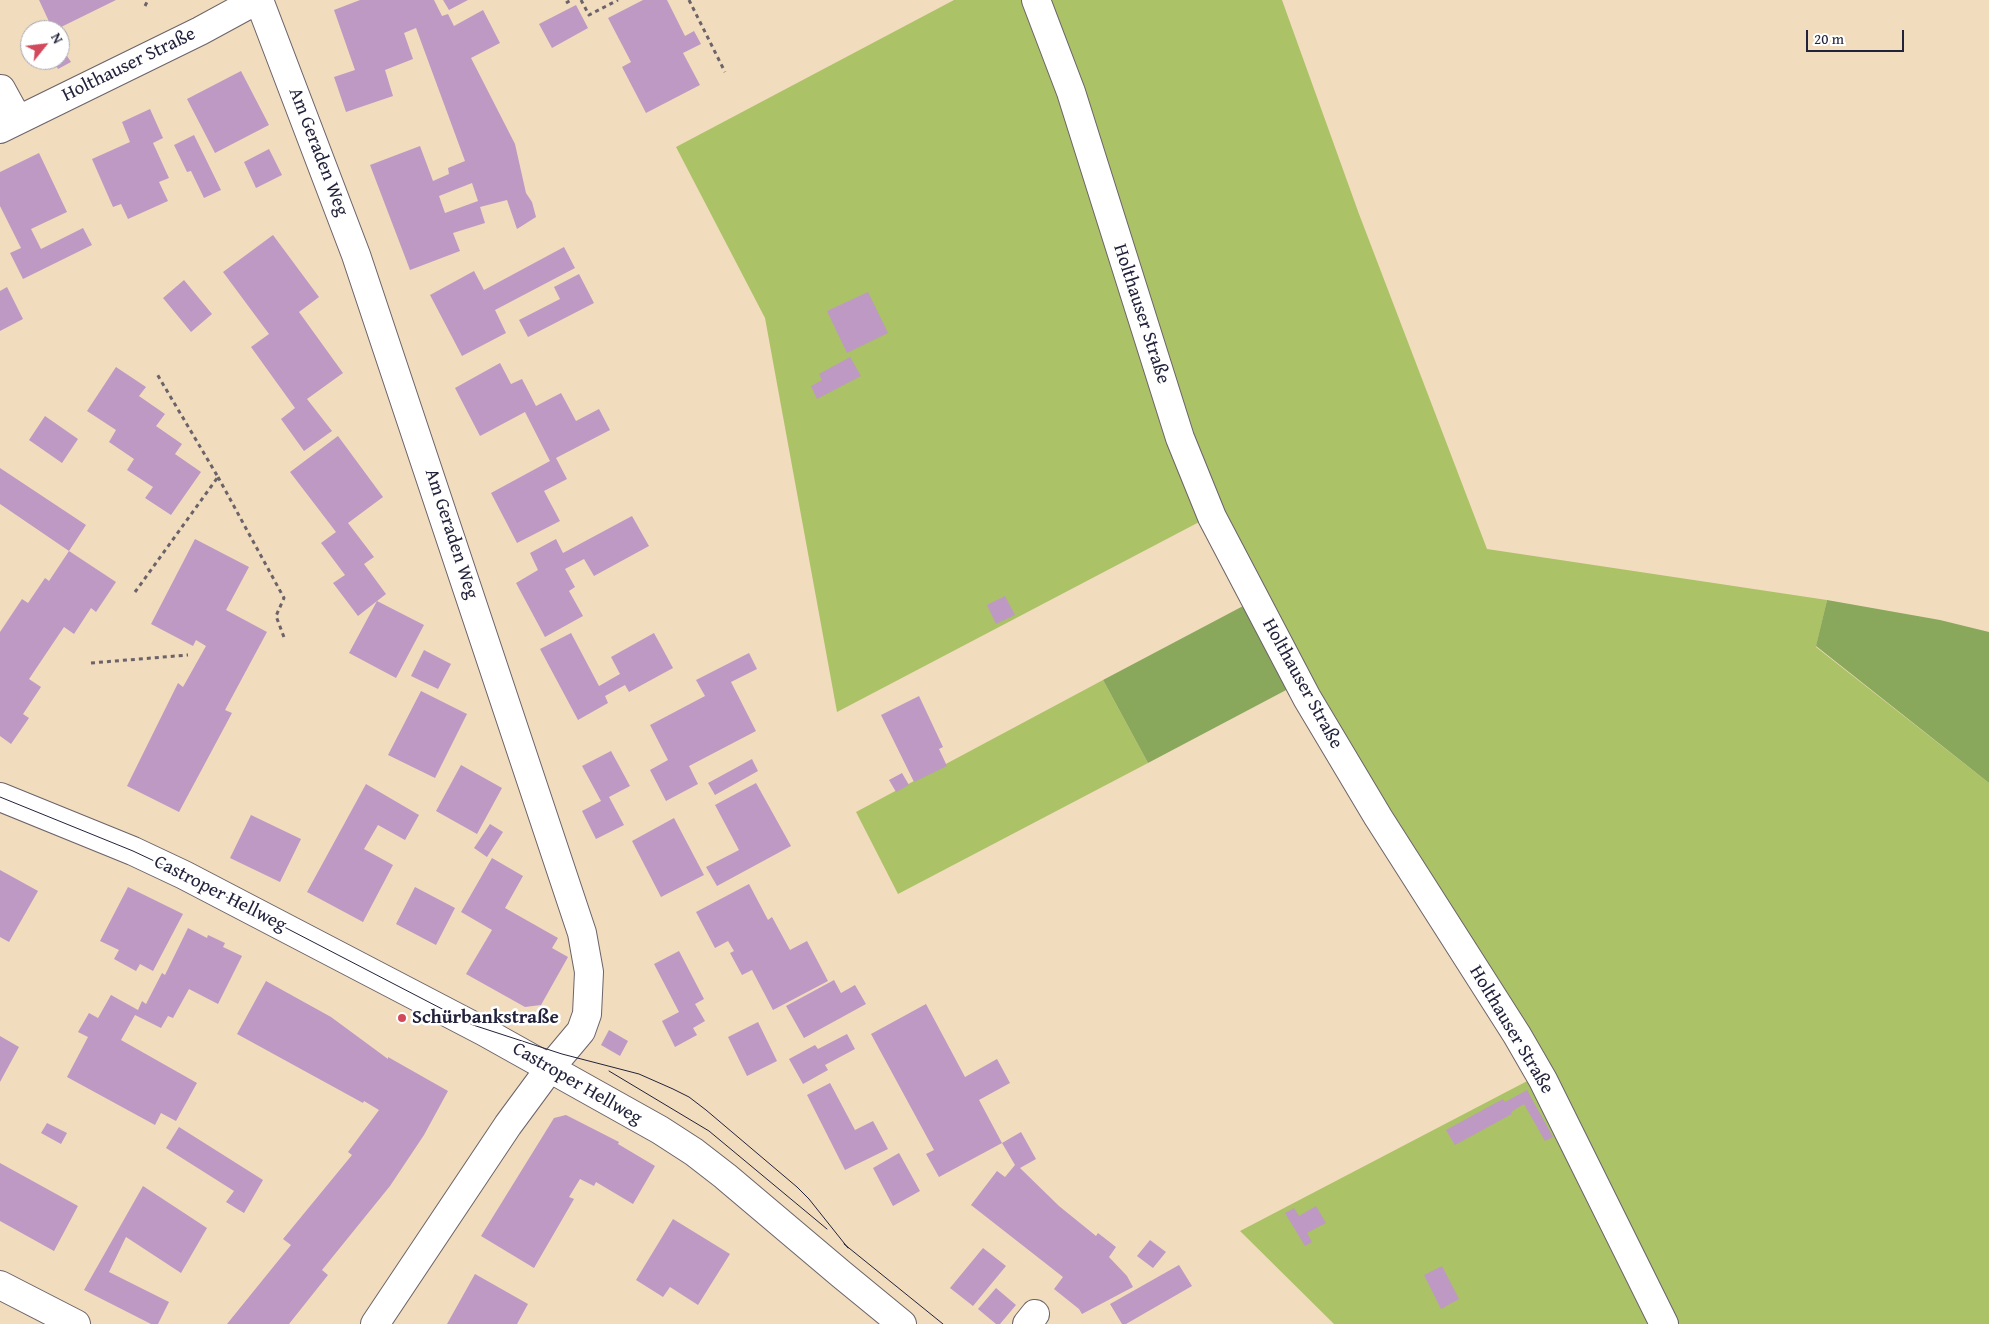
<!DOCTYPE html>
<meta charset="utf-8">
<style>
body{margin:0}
#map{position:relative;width:1989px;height:1324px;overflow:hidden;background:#f2dcbe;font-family:"Gentium Book Plus",serif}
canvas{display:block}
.north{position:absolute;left:20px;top:20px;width:50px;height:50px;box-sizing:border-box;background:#fff;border:1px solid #a7a7b1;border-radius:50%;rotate:61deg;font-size:14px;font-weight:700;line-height:20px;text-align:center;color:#22223b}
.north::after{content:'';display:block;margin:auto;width:18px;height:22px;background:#d1495b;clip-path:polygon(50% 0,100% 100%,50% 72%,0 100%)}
.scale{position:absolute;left:1806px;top:30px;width:98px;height:22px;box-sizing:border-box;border:2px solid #22223b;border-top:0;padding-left:6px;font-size:15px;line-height:18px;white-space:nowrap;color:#22223b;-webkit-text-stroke:4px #fff;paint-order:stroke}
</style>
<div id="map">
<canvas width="1989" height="1324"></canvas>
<div class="north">N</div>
<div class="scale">20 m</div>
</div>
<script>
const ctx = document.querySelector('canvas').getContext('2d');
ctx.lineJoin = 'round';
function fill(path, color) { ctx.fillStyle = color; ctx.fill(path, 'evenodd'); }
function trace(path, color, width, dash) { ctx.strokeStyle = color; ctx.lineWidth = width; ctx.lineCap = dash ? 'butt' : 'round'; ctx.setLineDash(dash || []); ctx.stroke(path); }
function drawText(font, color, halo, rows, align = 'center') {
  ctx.font = font + ' "Gentium Book Plus",serif'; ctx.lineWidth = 5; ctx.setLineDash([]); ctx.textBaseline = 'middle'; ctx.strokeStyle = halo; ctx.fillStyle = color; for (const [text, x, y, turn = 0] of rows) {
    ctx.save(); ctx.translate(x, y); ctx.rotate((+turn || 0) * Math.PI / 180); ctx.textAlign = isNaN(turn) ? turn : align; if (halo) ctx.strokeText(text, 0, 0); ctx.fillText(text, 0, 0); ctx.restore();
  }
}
const green = new Path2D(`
 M954,0H1024L1048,61L1203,520L837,712L765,318L676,147Z
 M1046,0H1282L1359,214L1487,549L1827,600L1816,647L1989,783V1324H1673L1318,699L1219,511Z
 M1103,680L1148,763L898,894L856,812Z
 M1533,1078L1653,1324H1334L1240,1231Z`);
const forest = new Path2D(`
 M1827,600L1940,620L1989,632V783L1816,646Z
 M1245,605L1290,688L1148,763L1103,680Z`);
const building = new Path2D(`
 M39,0H116L55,30H53Z
 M360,0H434L442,16L448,14L454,26L483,10L500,43L471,58L515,144L526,193L532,202L536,217L517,229L507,200L480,207L485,223L453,233L460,251L410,270L370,165L420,146L433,181L449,174L448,168L465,161L416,28L404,33L413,59L385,70L393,96L346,112L334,77L355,70L334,10ZM472,183L478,201L445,213L439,196Z
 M443,0H468L449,10Z
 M643,0H667L685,36L694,31L701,44L683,53L700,85L646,113L622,67L631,62L608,18Z
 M576,5L588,28L552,48L539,24Z
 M67,56L71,62L58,69L55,63Z
 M241,71L269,125L215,153L187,99Z
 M150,109L163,138L153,143L169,178L159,182L168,201L128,219L121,204L113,207L92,159L130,142L122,122Z
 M194,135L221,190L204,198L191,171L187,172L174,145Z
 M269,149L282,175L256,188L244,162Z
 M39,153L67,212L31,229L41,249L83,228L92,245L23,279L10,253L21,248L0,206V172Z
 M273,235L319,297L299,312L343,373L307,399L332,431L304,451L281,419L295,408L251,347L269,334L223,272Z
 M564,247L575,268L495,310L506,333L462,356L430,295L474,271L484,290Z
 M579,274L594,303L528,337L519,320L560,299L554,287Z
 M184,280L212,314L191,332L163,298Z
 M7,287L23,319L0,331V291Z
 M868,292L888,333L847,353L827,311Z
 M850,357L861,376L817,399L811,386L822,380L819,374Z
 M500,363L511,384L522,379L536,406L561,393L576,421L599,409L610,430L556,458L567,479L544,491L560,521L517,543L491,493L550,461L525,412L480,436L455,388Z
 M116,367L146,387L139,396L165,414L156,426L182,444L175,454L201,472L171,515L145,498L153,487L127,470L134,459L109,442L116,430L87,411Z
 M45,416L78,439L62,463L29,440Z
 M338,436L383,497L348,523L374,557L364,564L386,594L358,616L333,583L345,575L321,543L336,532L290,472Z
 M0,468L86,525L69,551L116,582L96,612L91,608L74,634L64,627L29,679L41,687L23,714L29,718L11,744L0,736V632L22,599L28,603L45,578L49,581L69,551L0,504Z
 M632,516L649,546L594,576L584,559L565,569L575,587L569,591L583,616L545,637L516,583L538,570L530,553L556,539L563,553Z
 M195,539L249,567L226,610L267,632L225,710L232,713L179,812L127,786L178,683L183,687L206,646L196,640L193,646L151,624Z
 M1005,596L1015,615L996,624L987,605Z
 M377,601L424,625L396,678L349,653Z
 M571,633L599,686L620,674L611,657L654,633L673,668L629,692L625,685L605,696L608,703L578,720L540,649Z
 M424,650L451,664L438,689L411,676Z
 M749,653L757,669L731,682L756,731L689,766L698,784L666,801L650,770L668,760L650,725L705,696L696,680Z
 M421,691L467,714L435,778L388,755Z
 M919,696L943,747L939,749L947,766L914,782L881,715Z
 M611,751L630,786L609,797L624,825L596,839L582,811L601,801L582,766Z
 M752,759L758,771L715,795L708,783Z
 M461,765L502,788L477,834L436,811Z
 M902,773L909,785L896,792L889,780Z
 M756,783L791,846L717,886L706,867L739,850L715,805Z
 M366,784L419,815L405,840L378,825L364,849L393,865L363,922L307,892Z
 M251,815L301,839L280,882L230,858Z
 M674,818L704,875L661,897L632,841Z
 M490,824L503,832L487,857L474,848Z
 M492,858L523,876L505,908L558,938L552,948L568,957L541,1005L525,1007L466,974L492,930L461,912Z
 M0,870L38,891L9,942L0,937Z
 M749,884L768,920L772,917L790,950L807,941L828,981L773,1010L752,970L742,975L730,953L734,951L728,941L715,948L696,912Z
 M128,887L183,914L153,971L140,964L136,971L114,959L119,950L100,941Z
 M415,887L455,908L436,945L396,924Z
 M188,928L207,938L208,935L225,943L223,947L242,956L218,1004L189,989L173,1018L168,1016L161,1028L135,1015L121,1040L197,1083L176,1121L161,1113L155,1125L67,1077L88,1037L78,1032L89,1013L98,1018L111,995L138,1010L142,1001L146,1004L162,973L165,975Z
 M679,951L704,999L695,1004L705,1021L693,1028L697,1035L675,1047L662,1021L679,1012L654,964Z
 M834,980L841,993L855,985L866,1004L804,1038L786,1006Z
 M266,981L331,1017L388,1059V1057L448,1091L424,1135L390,1186L322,1270L328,1275L289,1324H227L291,1245L283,1239L352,1155L348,1152L379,1110L364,1101L363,1103L237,1034Z
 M926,1004L965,1077L997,1059L1010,1083L979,1100L1002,1143L939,1177L926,1154L934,1150L871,1034Z
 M758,1022L777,1061L747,1076L728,1037Z
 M609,1030L628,1041L620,1056L601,1045Z
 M847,1034L855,1049L825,1065L828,1070L803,1084L789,1059L815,1045L818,1049Z
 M0,1036L19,1047L0,1082Z
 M830,1083L855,1130L873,1121L888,1149L845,1170L807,1095Z
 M1527,1090L1553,1137L1545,1141L1524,1104L1511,1112L1512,1114L1455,1145L1446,1130L1503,1099L1505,1102Z
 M566,1115L619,1142L618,1144L655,1166L633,1204L596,1182L594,1186L580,1179L569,1197L574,1199L534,1268L481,1236L554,1118Z
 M47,1123L67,1133L61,1144L41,1133Z
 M179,1127L263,1180L244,1213L226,1202L234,1191L166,1148Z
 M1021,1132L1036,1159L1020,1168L1059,1206L1096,1236L1098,1233L1116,1247L1109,1257L1127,1276L1133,1287L1082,1314L1079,1309L1054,1289L1063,1277L971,1205L997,1171L1005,1177L1015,1165L1002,1143Z
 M899,1153L920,1191L893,1206L873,1168Z
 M0,1163L78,1206L54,1251L0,1221Z
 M143,1186L207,1228L181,1273L126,1237L109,1272L169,1302L158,1324H151L84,1290Z
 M1316,1206L1326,1223L1307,1233L1312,1242L1305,1246L1285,1213L1294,1208L1299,1216Z
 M673,1219L730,1254L698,1305L670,1287L663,1297L636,1280Z
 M1150,1240L1166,1252L1153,1268L1137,1256Z
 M983,1248L1006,1266L973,1306L950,1288Z
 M1179,1265L1192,1286L1126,1324H1122L1110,1304Z
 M1442,1266L1459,1299L1441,1309L1424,1275Z
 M475,1274L528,1304L517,1324H447Z
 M996,1288L1016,1305L1000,1324H996L978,1309Z`);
const path = new Path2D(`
 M581,0L589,15L618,0
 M689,0L725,72
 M566,3L571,0
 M145,6L148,0
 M218,477L284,598L276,616L285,640
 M135,592L218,477L157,374
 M91,663L188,655`);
const minor = new Path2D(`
 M259,0L356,255L582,933L589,972L587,1014L581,1031L550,1068L508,1125L375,1324
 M1036,0L1071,92L1180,438L1212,517L1307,698L1378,817L1517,1035L1543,1080L1664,1324
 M1,89L18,120
 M0,129L200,31L257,0
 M0,1285L76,1324
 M1027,1324L1035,1314`);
const major = new Path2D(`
 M0,797L133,851L184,875L483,1031L660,1130L694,1152L725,1176L841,1274L902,1324`);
const tram = new Path2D(`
 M0,797L133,851L184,875L473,1025L562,1054L639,1074L673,1089L689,1097L706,1110L797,1187L809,1199L848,1248
 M609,1071L709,1131L827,1229
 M844,1244L943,1324`);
const markers = [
 [402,1018,5,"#d1495b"]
];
const streetNames = [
 ["Holthauser Straße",129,65,-26],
 ["Am Geraden Weg",318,152,69],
 ["Holthauser Straße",1141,314,72],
 ["Am Geraden Weg",451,534,72],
 ["Holthauser Straße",1302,684,61],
 ["Castroper Hellweg",220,894,27],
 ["Holthauser Straße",1511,1030,59],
 ["Castroper Hellweg",577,1084,30]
];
const poiNames = [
 ["Schürbankstraße",412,1018]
];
fill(green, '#acc267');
fill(forest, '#89a85c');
fill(building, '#bd99c4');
trace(minor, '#6b6369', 30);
trace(major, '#6b6369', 30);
trace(path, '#6b6369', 3, [4, 4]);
trace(minor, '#fff', 28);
trace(major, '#fff', 28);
trace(tram, '#22223b', 1);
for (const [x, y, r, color] of markers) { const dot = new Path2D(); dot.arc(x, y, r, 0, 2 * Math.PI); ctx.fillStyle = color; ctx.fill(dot); trace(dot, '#fff', 2); }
drawText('19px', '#22223b', '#fff', streetNames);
drawText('bold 19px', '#22223b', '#fff', poiNames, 'left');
</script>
